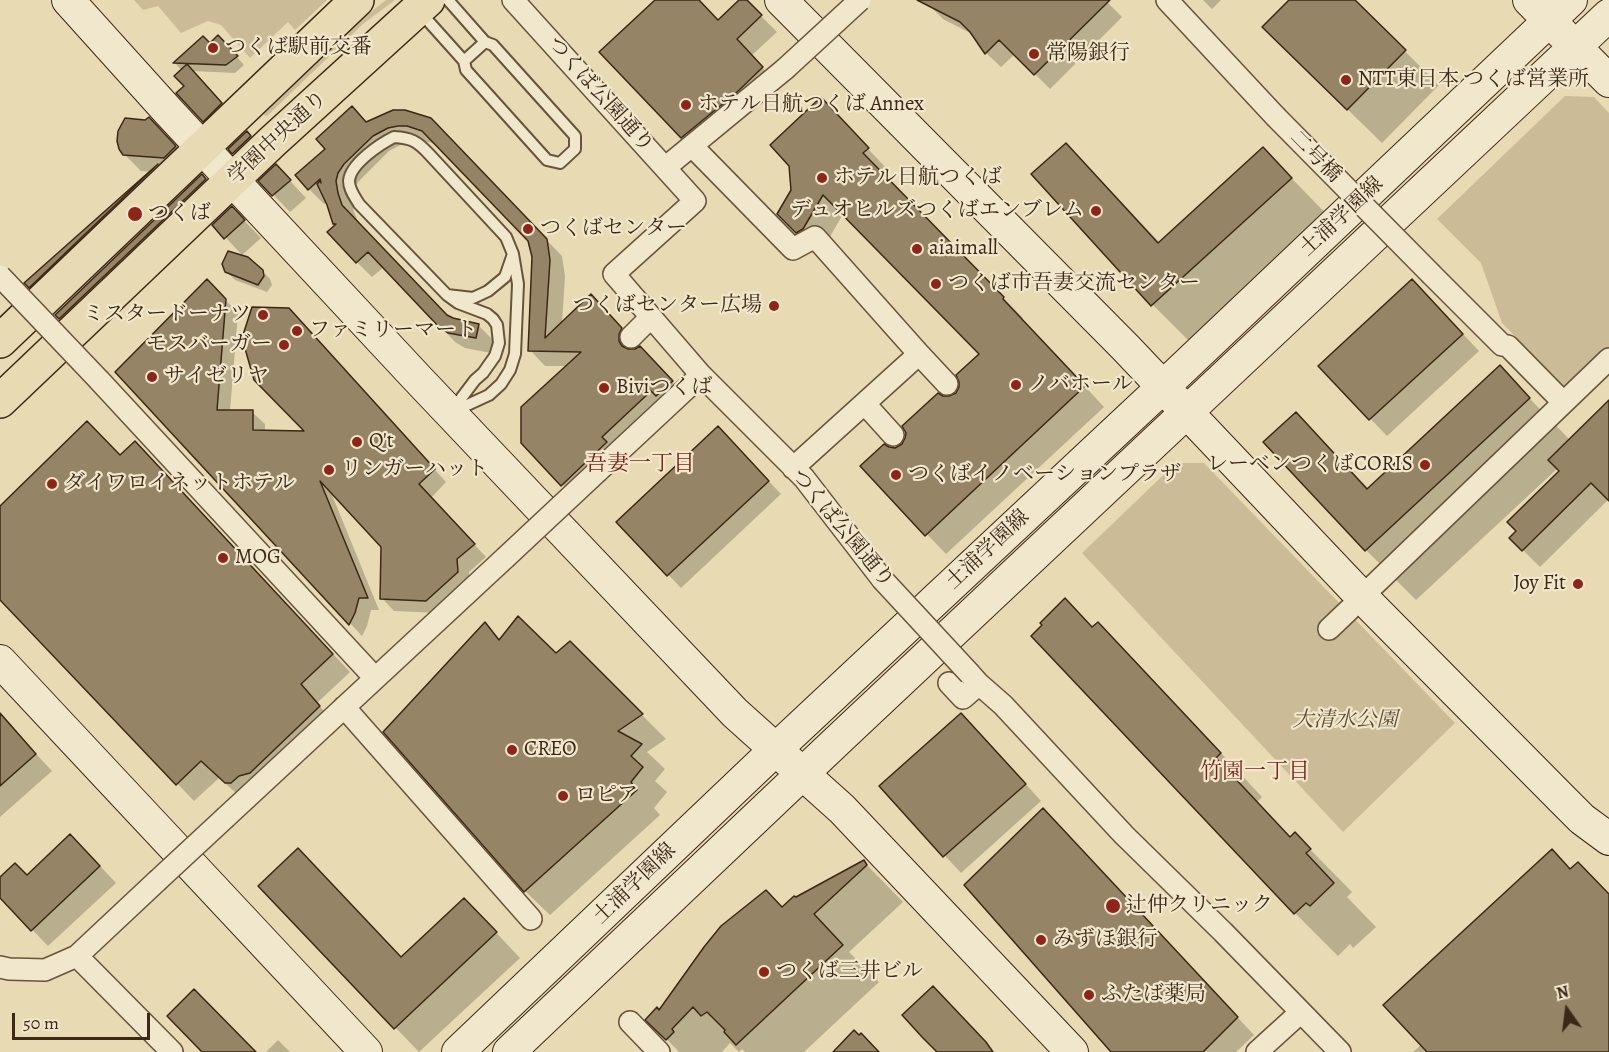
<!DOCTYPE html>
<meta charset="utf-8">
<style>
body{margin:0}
#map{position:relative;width:1609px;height:1052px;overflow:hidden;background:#e8dab2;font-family:Alegreya,serif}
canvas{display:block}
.north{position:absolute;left:1537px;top:980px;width:60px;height:60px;-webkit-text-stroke:4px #f0e7cd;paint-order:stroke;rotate:346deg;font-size:16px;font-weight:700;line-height:24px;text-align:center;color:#3d2716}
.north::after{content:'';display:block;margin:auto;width:21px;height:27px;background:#3d2716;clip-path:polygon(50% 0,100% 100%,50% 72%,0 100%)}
.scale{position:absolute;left:12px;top:1013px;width:138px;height:27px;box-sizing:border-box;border:3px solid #3d2716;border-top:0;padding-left:8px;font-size:18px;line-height:21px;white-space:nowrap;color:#3d2716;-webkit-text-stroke:4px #f0e7cd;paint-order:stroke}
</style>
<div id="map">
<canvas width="1609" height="1052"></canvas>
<div class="north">N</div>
<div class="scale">50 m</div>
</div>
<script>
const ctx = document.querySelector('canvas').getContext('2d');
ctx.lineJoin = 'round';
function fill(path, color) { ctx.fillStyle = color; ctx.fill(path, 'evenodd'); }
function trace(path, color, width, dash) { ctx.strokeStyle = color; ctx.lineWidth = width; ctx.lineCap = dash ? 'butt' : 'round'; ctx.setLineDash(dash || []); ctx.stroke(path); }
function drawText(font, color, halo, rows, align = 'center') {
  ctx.font = font + ' Alegreya,"Noto Serif JP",serif'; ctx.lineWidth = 4.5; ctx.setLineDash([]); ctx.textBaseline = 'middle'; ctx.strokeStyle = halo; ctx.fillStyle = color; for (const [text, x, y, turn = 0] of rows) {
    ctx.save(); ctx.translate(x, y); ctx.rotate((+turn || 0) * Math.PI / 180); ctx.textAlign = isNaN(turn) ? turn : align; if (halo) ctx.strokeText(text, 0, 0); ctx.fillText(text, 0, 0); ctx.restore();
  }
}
const green = new Path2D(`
 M134,0H327L295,30L288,22L250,58L221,25L208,21L181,33L158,6L143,10Z
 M386,0H395L363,24L267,116L264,115V112L359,21Z
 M1565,96L1594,97L1609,113V348L1566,388L1502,323L1481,263L1437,219Z
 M1176,463H1204L1455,723L1343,832L1082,553Z`);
const shadow = new Path2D(`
 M657,0H698L718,21L741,0H745L777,32L751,56L778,84L698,153L682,137Z
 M932,0H1105L1122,17L1050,89L1015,54L1001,67L986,53L974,35L943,19L928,4Z
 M1203,0H1221L1212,9Z
 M1291,0H1353L1439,85L1382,143L1298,61Z
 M210,45H226L244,65L235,73L192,71L237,121L220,137L204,121L186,86L182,71L175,63Z
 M352,108L367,123L393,112L446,136L562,256L565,276L562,324L606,312L637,344L633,352L655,364L687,397L578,500L522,443L567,366H545L530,350L533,257L530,241L439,146L432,143L423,141L404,143L389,151L360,180L353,189L351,197L353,209L358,222L448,317L478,325L494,341L491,353L465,348L455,342L384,267L372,277L357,262L334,224L327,201L324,204L309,189L328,149Z
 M840,119L887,169L882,173L1023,318L1022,319L1104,407L946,554L862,466L903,445L950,398L957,394L982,354L843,214L823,249L817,252L779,214Z
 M247,133L267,153L250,169L230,149Z
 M166,136L192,164L46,303L27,283L152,172L141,171L124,154Z
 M1065,145L1115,195L1160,243L1263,149L1341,229L1203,355L1153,305L1033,174Z
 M276,166L306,198L290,212L260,181Z
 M202,176L222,196L76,335L57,315Z
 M232,208L261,238L242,255L214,225Z
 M226,271H262L270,279L272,285L267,292L235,280Z
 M219,293L238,313L230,411L252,412L265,424V432H308L301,323L446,482L431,498L486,557L469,572L470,585L439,613L394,611L382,598L383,546L330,490L379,610H371L367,626L362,636L117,372Z
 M1429,298L1479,351L1387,436L1320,366Z
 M1500,368L1570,440L1609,402V499L1540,567L1511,538L1561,471L1558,468L1416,600L1366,550L1296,414L1369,489Z
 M730,441L781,494L681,588L618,522Z
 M120,457L152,461L350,672L317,703L336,725L244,800L219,778L194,801L0,598V508Z
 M485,624L501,640L555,656L570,643L666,739L647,752L665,769L655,781L667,792L654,808L660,815L550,915L525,891L385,732Z
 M1097,624L1140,666L1262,797L1257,802L1291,838L1295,834L1352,892L1347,897L1376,927L1353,948L1350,944L1338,956L1295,913L1033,636L1093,628Z
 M0,715L52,771L0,817Z
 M978,731L1041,801L961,873L881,787Z
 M1059,827L1254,1035L1236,1052H1113Z
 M87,852L116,883L48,946L0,896V879L27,877Z
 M864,862L903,902L849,952L879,982L804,1052H745L742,1049L739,1052L730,1043L722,1052H679L647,1019L659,1012L782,909L796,899Z
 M1571,871L1609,896V1052H1413L1422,1044Z
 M260,886L402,958L488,924L520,958L419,1052Z
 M278,1040L290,1052H266Z`);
const building = new Path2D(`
 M655,0H699L718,20L739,0H747L762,15L737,39L763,67L736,93L681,138L599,52Z
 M917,0H1110L1034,75L999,40L985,54L970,32L960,22Z
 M1289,0H1355L1406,50L1347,110L1262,27Z
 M218,35L238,56L226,65L173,63L203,36L210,43Z
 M187,64L222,103L203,122L176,93L184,86L174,76Z
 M821,97L869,148L863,153L1004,297L1003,299L1085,386L925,536L860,466L884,444L889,447L895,448L902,444L905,438L906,433L902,426L938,393L943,396H949L956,393L959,387V382L956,375L979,354L823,195L803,229L796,233L777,214L791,190L789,166L770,145Z
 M352,106L366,122L393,110H405L431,118L547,239L550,260L545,338L591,294L622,328L619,334V341L622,346L628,349H635L640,346L673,381L656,396L651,391L602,437L607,442L561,486L521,443V407L581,352L528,351L532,257L528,241L422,131L407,126H398L388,128L373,136L344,164L338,173L336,181L338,193L342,205L447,315L453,318L479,324L476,338L448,333L438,326L368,252L356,263L327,232L336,224H333L327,205L317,184L320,181L321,183L320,179L308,190L295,175L325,149L316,139Z
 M149,117L176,146L164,158L123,155L119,149L117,141L118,131L125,118L145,120Z
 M247,131L251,136L232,154L228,149Z
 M1066,143L1158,243L1263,147L1292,178L1151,306L1031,174Z
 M158,164L29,288L24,283Z
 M276,164L291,180L272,196L258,181Z
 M202,174L206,179L59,319L55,315Z
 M232,206L245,220L224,239L212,225Z
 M228,251L248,257L263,270L264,276L258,285L225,272L222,264Z
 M207,279L226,299L217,410H253V430L304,431L254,380L242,338L252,307L289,308L435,469L419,484L475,544L457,559L458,572L426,601L380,599L381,547L320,481L368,598H359L355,613L349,625L115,372Z
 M1412,279L1463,334L1369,420L1318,366Z
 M1500,365L1530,398L1365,551L1263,442L1296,412L1367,489Z
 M1609,400V501L1591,483L1522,551L1509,538L1516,531L1507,522L1559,471L1548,460Z
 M87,421L120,455L135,441L333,654L301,684L320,706L250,773L239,776L231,783H225L201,761L176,785L0,600V506Z
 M718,426L769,481L667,576L616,522Z
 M1065,598L1092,627L1098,622L1221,753L1216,758L1290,837L1295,832L1311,849L1306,853L1334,883L1310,906L1306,903L1294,914L1031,636L1042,625L1040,623Z
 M518,616L556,653L570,641L643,714L618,731L642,744L631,756L643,767L631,782L637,790L524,892L383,732L485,622L499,640Z
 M0,713L36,754L0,786Z
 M961,713L1026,784L943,857L879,786Z
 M1043,808L1238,1017L1203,1052H1111L964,885Z
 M70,834L100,866L31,931L0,898V877L15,863L27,875Z
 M298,848L401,957L464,898L497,932L394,1029L258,886Z
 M1552,849L1570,869L1578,862L1609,894V1052H1427L1383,1005Z
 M864,860L867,865L814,914L843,945L736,1045L724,1032L725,1030L707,1012L701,1016L693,1007L672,1029L674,1032L666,1040L645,1020L657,1007L659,1010L704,947L721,926L766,890L782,907L794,896L796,897Z
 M933,986L986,1042L993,1052H937L922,1037L902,1015Z
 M194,989L256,1052H202L167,1016Z
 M854,1030L859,1035L861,1033L879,1052H833Z`);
const lane = new Path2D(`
 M421,13L464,61L466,70L547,160L560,163L575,149V136L493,45L485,42L448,0
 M464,61L485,42
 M394,137C411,138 417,141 429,154L506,237L513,254L518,284L515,354L510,370L501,384L489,395L450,413L475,380L483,373L495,356L499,343L497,325L493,319L487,314L458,303L447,295L359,204C355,197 349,190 349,181C350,164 380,144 394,137Z
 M447,295L473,298L488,291L505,277L513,254`);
const street = new Path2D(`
 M513,0L695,201L614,274L701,375L804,478L882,579
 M1167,0L1275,116
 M692,146L793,249L815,237L919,354
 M666,167L785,69
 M1432,275L1502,345L1508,346L1563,402
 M631,337L651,317
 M99,380L375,678
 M865,404L893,435
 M793,468L919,354L947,384
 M598,471L701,375
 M1373,586L1609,359
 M1329,629L1350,609
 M970,674L979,684L1003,705L1124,835L1223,932L1340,1052
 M949,683L963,698L979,684
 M344,707L531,919
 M226,817L505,558
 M77,956L157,881
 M0,967L9,969L45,970L77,956L172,1052
 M630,1022L659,1052
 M1257,1052L1301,1012`);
const secondary = new Path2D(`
 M68,0L168,111L417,378L735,713L842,809L1072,1052
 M781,0L1126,348L1362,597L1563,800L1582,819L1609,839
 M1529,0L1609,81
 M0,661L366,1052
 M458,1052L775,750L1163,387L1571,0
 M509,1052L838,740L1609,15`);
const primary = new Path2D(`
 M0,341L357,0
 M0,401L272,142L428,0`);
const streetBridge = new Path2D(`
 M785,69L860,0
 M1275,116L1432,275
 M0,276L99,380
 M505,558L598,471
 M882,579L970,674
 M157,881L226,817`);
const markers = [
 [213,48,6,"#8f2418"],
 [1034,54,6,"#8f2418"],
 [1346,80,6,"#8f2418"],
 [686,105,6,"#8f2418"],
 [822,178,6,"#8f2418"],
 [1096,211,6,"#8f2418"],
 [135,214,8,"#8f2418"],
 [528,229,6,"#8f2418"],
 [917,249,6,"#8f2418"],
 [936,284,6,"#8f2418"],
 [774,306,6,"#8f2418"],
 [263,315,6,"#8f2418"],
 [297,331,6,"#8f2418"],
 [284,345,6,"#8f2418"],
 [152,377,6,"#8f2418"],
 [1016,385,6,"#8f2418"],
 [604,388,6,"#8f2418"],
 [357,442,6,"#8f2418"],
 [1425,465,6,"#8f2418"],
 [329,470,6,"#8f2418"],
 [896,475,6,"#8f2418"],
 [52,484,6,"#8f2418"],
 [223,558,6,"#8f2418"],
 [1578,584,6,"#8f2418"],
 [512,750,6,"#8f2418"],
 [563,796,6,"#8f2418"],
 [1113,906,8,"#8f2418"],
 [1041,940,6,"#8f2418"],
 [764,972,6,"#8f2418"],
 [1089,995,6,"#8f2418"]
];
const poiNames = [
 ["つくば駅前交番",225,48],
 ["常陽銀行",1046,54],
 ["NTT東日本 つくば営業所",1358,80],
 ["ホテル日航つくば Annex",698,105],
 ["ホテル日航つくば",834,178],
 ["デュオヒルズつくばエンブレム",1084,211,"right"],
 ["つくば",148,214],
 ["つくばセンター",540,229],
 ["aiaimall",929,249],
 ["つくば市吾妻交流センター",948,284],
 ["つくばセンター広場",762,306,"right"],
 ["ミスタードーナツ",251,315,"right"],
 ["ファミリーマート",309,331],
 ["モスバーガー",272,345,"right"],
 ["サイゼリヤ",164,377],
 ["ノバホール",1028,385],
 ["Biviつくば",616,388],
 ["Q't",369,442],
 ["レーベンつくばCORIS",1413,465,"right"],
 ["リンガーハット",341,470],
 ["つくばイノベーションプラザ",908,475],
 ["ダイワロイネットホテル",64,484],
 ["MOG",235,558],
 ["Joy Fit",1566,584,"right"],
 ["CREO",524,750],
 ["ロピア",575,796],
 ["辻仲クリニック",1126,906],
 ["みずほ銀行",1053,940],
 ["つくば三井ビル",776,972],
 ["ふたば薬局",1101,995]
];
const streetNames = [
 ["つくば公園通り",600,95,48],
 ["学園中央通り",278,138,-43],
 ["二号橋",1315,157,45],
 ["土浦学園線",1342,217,-43],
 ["つくば公園通り",842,529,50],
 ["土浦学園線",988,550,-43],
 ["土浦学園線",635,884,-44]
];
const parkNames = [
 ["大清水公園",1345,721]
];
const neighbourhoodNames = [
 ["吾妻一丁目",640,465],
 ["竹園一丁目",1255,773]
];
fill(green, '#cbbc97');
fill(shadow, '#0003');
fill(building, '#968467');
trace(building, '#3d2716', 1.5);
trace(lane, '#68543d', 14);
trace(street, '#68543d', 24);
trace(secondary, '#3d2716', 34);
trace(primary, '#3d2716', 36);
trace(lane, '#f0e7cd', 10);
trace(street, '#f0e7cd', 21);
trace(secondary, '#f0e7cd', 32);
trace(primary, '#e8dab2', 33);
trace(streetBridge, '#68543d', 24, []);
trace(streetBridge, '#f0e7cd', 21);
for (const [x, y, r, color] of markers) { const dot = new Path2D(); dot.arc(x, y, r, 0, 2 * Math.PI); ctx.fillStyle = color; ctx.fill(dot); trace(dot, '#f0e7cd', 2); }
drawText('21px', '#3d2716', '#f0e7cd', poiNames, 'left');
drawText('21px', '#3d2716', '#f0e7cd', streetNames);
drawText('italic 21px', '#604c36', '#f0e7cd', parkNames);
drawText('22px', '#7a1f14', '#f0e7cd', neighbourhoodNames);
</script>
